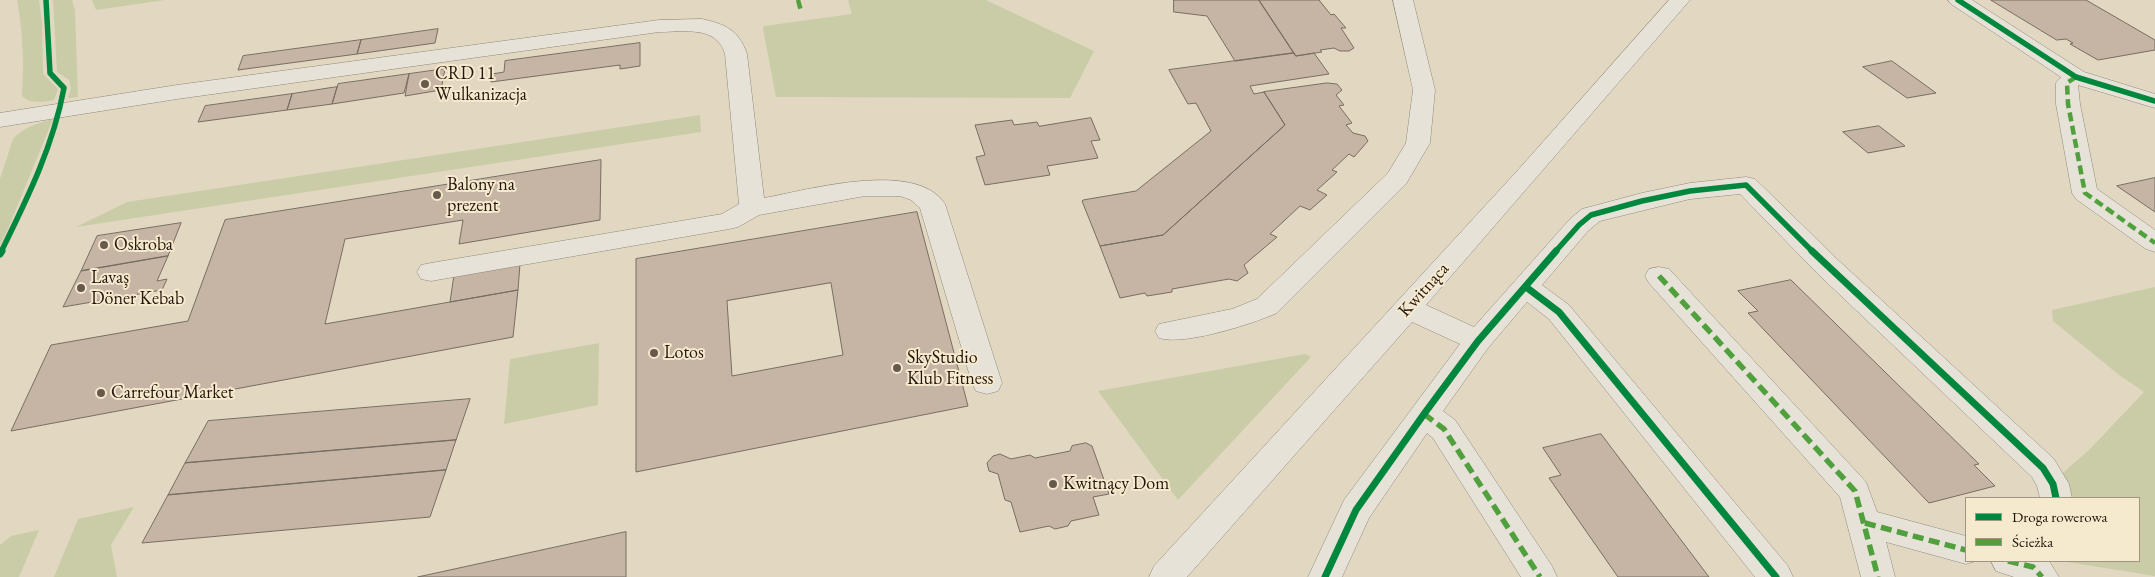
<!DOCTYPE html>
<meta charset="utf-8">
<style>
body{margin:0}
#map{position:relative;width:2155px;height:577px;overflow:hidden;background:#e2d8c2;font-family:"EB Garamond",serif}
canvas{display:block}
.legend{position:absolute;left:1965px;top:497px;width:175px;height:65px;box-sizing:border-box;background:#f5e9ce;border:1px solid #a29480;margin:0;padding:6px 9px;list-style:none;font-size:15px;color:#25150c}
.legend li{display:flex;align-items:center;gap:10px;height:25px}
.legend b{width:25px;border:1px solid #a29480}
</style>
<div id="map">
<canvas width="2155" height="577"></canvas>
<ul class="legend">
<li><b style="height:6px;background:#00873e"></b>Droga rowerowa</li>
<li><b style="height:6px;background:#50a03e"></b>Ścieżka</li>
</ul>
</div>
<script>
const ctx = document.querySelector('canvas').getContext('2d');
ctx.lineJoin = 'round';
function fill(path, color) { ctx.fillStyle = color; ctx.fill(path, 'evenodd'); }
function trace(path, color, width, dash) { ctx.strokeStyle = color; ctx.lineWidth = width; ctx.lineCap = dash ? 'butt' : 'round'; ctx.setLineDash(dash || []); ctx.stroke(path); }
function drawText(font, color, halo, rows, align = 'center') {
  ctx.font = font + ' "EB Garamond",serif'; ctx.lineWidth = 4; ctx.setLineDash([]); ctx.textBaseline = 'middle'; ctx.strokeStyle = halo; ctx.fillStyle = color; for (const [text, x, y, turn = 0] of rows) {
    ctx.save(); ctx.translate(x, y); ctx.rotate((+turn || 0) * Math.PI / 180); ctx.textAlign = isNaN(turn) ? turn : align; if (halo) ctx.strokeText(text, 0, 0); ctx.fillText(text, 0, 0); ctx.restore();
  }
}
const green = new Path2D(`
 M17,0H39L42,22L43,74L58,89L54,100C44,102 29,104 22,96C24,63 23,32 17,0Z
 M53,0H72L75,10L78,97L68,98L71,88L69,80L57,72Z
 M92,0H165L96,10Z
 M848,0H986L1094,51L1070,98L776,97L763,29L764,26L852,14Z
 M700,115L701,132L76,227L127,202Z
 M53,119L7,231L0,245V179L13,139C24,127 38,123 53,119Z
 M2155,287V576L2067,562L2139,561V498H2070V487L2056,479L2089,450L2144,392L2119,375L2053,321L2052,310Z
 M599,343L598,405L504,424L510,359Z
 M1305,354L1311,357L1178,500L1098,391Z
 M134,507L111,545L117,577H54L78,519Z
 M39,530L19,577H0V545L11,536Z`);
const building = new Path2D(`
 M1174,0H1259L1294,53L1235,61L1207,16L1174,12Z
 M1259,0H1319L1331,15L1334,14L1346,28H1341L1354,48L1349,51H1340L1334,48L1320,50L1322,52L1296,56Z
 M1991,0H2086L2155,40V50L2098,60L2070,44L2073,43L2066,39L2057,40Z
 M438,29L435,43L357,54L361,40Z
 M361,40L357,54L238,70L243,56Z
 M640,43V66L620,69V65L491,82L492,74L504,72L505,61Z
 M1294,53L1296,56L1314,53L1329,74L1250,86L1254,94L1264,92L1285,125L1163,235L1100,246L1082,201L1083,200L1136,191L1211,131L1196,103L1188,104L1169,70Z
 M1892,61L1936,93L1907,98L1863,67Z
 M445,69L441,90L405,96L409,74Z
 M409,74L404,93L332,104L338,84Z
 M1327,83L1337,84L1342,90L1336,95L1344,105L1339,106L1352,123L1346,125L1353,133L1365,136L1368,141L1354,157L1349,154L1332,170L1337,172L1317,190L1327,195L1310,210L1300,206L1270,234L1277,237L1244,265L1248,273L1237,281L1229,279L1172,289V292L1147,296L1145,293L1120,298L1100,246L1163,235L1285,125L1264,92Z
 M337,87L332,104L287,110L292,94Z
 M292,94L287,110L198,122L205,106Z
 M1091,118L1100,140L1091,141L1098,158L1047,166L1050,175L985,185L976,157L985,155L975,125L1012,120L1014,125L1037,122L1039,126Z
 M1879,126L1905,146L1868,153L1843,132Z
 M601,160L600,220L459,244L463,220L345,239L325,324L518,290L513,337L11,431L51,345L188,321L225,220Z
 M2155,178V212L2117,186Z
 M917,212L968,406L636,472V259ZM831,283L843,355L732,376L727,301Z
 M181,223L168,256L81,271L97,236Z
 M168,256L157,281L167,279L162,290L63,307L81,271Z
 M520,264L518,290L450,302L454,275Z
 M1791,280L1979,464L1974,465L1995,486L1929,503L1748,313L1758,311L1738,291Z
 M470,399L456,440L185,463L208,421Z
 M1601,434L1709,577H1618L1549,478L1561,475L1543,448Z
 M456,440L446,470L168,495L185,463Z
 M1086,443L1092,446L1109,494L1093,497L1099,515L1071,521L1068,526L1055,529L1049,526L1020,532L1011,502L1005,500L998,474L989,471L987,463L993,456L1000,454L1011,459L1030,455L1035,458L1070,451L1072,446Z
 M446,470L430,517L142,543L168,495Z
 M626,532V577H418Z`);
const minor = new Path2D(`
 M1393,0H1413L1435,90L1430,143L1406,184L1277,313C1252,324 1184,346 1159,338L1155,331L1159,324L1232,309L1257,299L1388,173L1406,143L1413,90Z
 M1669,0H1690L1426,305L1474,327L1570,219L1582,209L1642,193L1690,183L1746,177L1755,179L1838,260L2054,459L2069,484L2072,498H2040L2037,486L2032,477L1818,274L1740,194L1690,199L1600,221L1588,231L1542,285L1569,305L1788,566L1793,577H1755L1549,319L1527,302L1488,348L1443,411L1455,420L1552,566L1557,577H1521L1433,438L1427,433L1369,518L1342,577H1308L1344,500L1460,344L1412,322L1187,577H1149L1154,566L1518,170Z
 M1948,0H1972L2084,72L2155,94V108L2078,85L2080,104L2097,189L2155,230V252L2146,249L2076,199L2072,193L2056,104V83L2061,77L1951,4Z
 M702,19C725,24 739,30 747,54L764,198C808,190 916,159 945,204L1002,383L998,391L987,394L976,391L972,383L920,208L911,200L900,196H865L759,215L738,227L729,229L431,281L421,279L417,272L421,265L431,263L722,214L739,204L725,54C717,25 683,32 659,32L177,99L0,127V113L177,85L659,20Z
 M1659,267L1669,269L1866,482L1877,512L1966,536V561H1976L1966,564L1886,542L1895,577H1861L1840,497L1649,283L1645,276L1649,269Z
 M1991,561H2049L2059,577H2014L1996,571Z`);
const quietFar1 = new Path2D(`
 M798,0L801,11
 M2076,77L2067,83L2068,104L2085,193L2155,243`);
const quiet = new Path2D(`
 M1659,276L1855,491L1878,577
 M1424,414L1444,429L1540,577
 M1865,523L1966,550
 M2008,561L2033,567L2042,577`);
const cyclewayFar1 = new Path2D(`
 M1958,0L2076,77L2155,101
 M1,252C27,199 53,147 64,88L50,73L46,0
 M1555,252L1579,225L1591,215L1642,201L1690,191L1746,185L1813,252`);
const cycleway = new Path2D(`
 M1812,251L2043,468L2053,484L2056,498
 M0,254L2,251
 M1526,287L1559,312L1776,577
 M1325,577L1356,510L1424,414L1478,341L1556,251`);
const markers = [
 [425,84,5,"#67594c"],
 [437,195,5,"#67594c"],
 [104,245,5,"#67594c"],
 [81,288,5,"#67594c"],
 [654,353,5,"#67594c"],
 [897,368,5,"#67594c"],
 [101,393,5,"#67594c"],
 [1053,484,5,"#67594c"]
];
const poiNames = [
 ["CRD 11",435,74],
 ["Wulkanizacja",435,95],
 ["Balony na",447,185],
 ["prezent",447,206],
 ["Oskroba",114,245],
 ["Lavaş",91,278],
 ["Döner Kebab",91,299],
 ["Lotos",664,353],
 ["SkyStudio",907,358],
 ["Klub Fitness",907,379],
 ["Carrefour Market",111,393],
 ["Kwitnący Dom",1063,484]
];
const streetNames = [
 ["Kwitnąca",1424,290,-48]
];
fill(green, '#c9cca6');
fill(building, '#c6b5a5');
trace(building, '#766e62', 1);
trace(minor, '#90887b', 1);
fill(minor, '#e7e2d7');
trace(quietFar1, '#50a03e', 4.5, [9, 4.5]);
trace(quiet, '#50a03e', 5.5, [11, 5.5]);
trace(cyclewayFar1, '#00873e', 5.5);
trace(cycleway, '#00873e', 7);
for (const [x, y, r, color] of markers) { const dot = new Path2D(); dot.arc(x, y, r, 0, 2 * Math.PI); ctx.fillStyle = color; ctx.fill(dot); trace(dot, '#f5e9ce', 2); }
drawText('18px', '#25150c', '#f5e9ce', poiNames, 'left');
drawText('18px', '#25150c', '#f5e9ce', streetNames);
</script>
